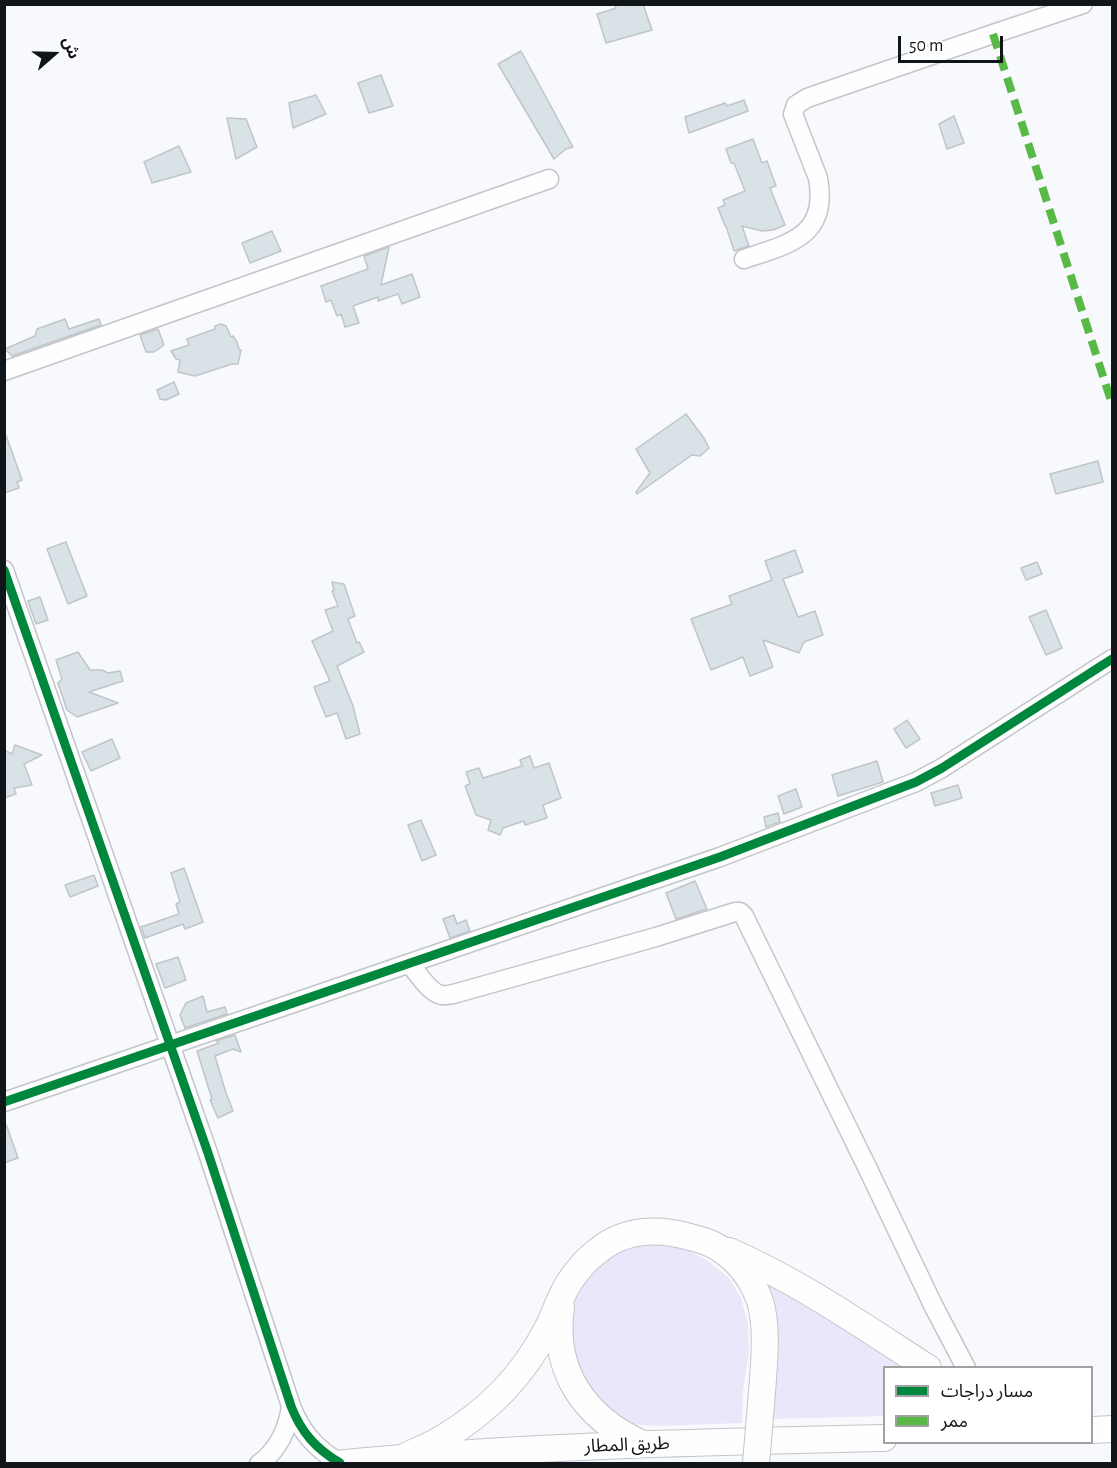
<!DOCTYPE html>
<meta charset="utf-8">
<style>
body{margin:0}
#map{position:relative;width:1117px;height:1468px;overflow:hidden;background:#f7f9fc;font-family:"Alegreya Sans","Noto Sans Arabic",sans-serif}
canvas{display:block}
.frame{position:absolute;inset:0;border:6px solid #101519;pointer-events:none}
.legend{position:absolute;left:883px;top:1366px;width:210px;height:78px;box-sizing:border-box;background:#fff;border:2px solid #9fa1a3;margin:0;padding:8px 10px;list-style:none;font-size:18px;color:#101519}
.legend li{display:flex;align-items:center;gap:12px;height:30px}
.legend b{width:30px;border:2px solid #9fa1a3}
.north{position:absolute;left:24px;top:24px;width:60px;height:60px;-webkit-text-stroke:4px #fff;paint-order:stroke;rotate:70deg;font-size:16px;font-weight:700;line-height:24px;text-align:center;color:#101519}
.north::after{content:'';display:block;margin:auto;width:21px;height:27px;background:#101519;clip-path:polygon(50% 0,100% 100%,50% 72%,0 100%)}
.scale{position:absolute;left:898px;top:36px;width:105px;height:27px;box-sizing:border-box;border:3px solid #101519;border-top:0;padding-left:8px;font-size:18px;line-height:21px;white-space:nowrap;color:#101519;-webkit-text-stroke:4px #fff;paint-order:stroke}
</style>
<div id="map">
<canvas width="1117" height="1468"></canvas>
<div class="frame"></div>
<ul class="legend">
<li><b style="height:8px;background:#00873e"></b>مسار دراجات</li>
<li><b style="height:8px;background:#58b947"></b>ممر</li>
</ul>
<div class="north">ش</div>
<div class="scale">50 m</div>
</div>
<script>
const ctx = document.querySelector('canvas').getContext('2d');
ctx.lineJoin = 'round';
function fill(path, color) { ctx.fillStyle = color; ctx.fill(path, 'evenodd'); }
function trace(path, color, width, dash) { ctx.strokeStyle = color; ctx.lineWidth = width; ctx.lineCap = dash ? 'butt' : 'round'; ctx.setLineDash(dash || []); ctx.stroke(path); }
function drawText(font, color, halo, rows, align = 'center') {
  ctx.font = font + ' "Alegreya Sans","Noto Sans Arabic",sans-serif'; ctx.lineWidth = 6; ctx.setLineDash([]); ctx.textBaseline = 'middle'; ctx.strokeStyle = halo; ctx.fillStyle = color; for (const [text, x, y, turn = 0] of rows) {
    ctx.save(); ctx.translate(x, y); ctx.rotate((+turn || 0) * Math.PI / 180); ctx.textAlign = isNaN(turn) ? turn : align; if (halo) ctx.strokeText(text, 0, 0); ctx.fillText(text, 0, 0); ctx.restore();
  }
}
const green = new Path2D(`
 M657,1244L684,1248L708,1261L729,1278L741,1298L748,1324L749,1352L743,1390L742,1423L656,1426L625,1424L609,1414L572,1371L569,1315L577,1295L589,1273L601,1265L614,1254L636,1246Z
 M762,1275L909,1367L884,1368V1416L770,1419Z`);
const building = new Path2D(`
 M615,4H643L652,30L606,43L597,14L616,8Z
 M521,51L573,147L566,149L554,159L498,64Z
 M381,75L393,106L369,113L358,83Z
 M316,95L326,114L293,128L289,103Z
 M744,100L748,111L689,133L685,117L725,103L727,106Z
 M954,116L964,143L947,149L939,124Z
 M227,118L246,119L257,147L236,159Z
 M753,139L762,163L767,161L776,186L770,188L785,225L773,230L762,231L742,226L749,246L734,251L726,226H725L718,208L725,205L723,200L745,191L734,163H731L726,149Z
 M179,146L191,172L152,183L144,162Z
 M272,231L281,251L250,263L242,243Z
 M389,247L381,285L412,274L420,297L402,304L398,294L378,301V297L353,306L359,323L345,327L341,314L337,316L331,300L326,302L321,286L368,269L364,256Z
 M65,319L69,329L99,319L101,325L12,356L5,349L35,336L37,329Z
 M221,324L226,326L231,337L233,336L237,342L239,349L241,350L238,364H232L195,376L178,372L180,360L176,359L171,351L189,345L187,339L215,329V326Z
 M158,329L164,345L154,352H146L140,335Z
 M174,382L179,394L166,400L160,399L157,390Z
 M686,414L704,438L709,448L700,456L692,455L637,494L636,492L650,473L636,449Z
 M4,435H6L22,480L17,482L19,488L4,493Z
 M1098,461L1103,482L1056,494L1050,474Z
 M66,542L87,596L68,604L47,549Z
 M795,550L803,572L783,579L798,617L815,611L823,635L804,642L799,653L763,640L773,667L750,676L743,657L711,670L691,619L732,604L729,596L772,580L765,561Z
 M1037,562L1042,574L1026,580L1021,568Z
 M332,582L344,584L355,616L348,619L357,643L359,642L364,652L337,666L353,706L360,734L346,739L337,713L326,717L314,687L330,681L312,641L333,631L325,610L338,606L332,591L334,590Z
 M40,597L48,620L36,624L28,601Z
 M1046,610L1062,648L1046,655L1029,617Z
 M78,652L90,670H102L108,673L120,671L123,681L89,692L118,703L77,717L67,710L58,683L62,679L56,660Z
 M907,720L920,739L906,748L894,729Z
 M112,739L120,758L91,771L82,752Z
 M15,745L42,755L24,764L32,785L14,788L16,794L4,798V750L12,754Z
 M530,756L534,768L549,763L561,798L543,805L547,818L525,825L524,821L503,828L500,835L488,830L491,820L476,815L465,786L470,784L466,772L479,768L483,778L522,766L520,760Z
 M877,761L883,782L838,796L832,775Z
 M958,785L962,798L935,806L931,793Z
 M796,789L802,807L784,814L778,796Z
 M778,813L780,822L766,827L764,817Z
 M421,820L436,855L422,861L408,825Z
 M184,868L203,922L185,929L183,924L145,938L141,927L179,914L176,904L180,902L171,873Z
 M94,875L98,886L70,897L65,885Z
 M695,881L707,909L676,919L666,893Z
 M454,915L457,924L466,920L470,931L450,938L443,919Z
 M178,957L186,980L165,988L156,964Z
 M203,996L207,1012L225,1007L227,1014L185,1028L180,1015L186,1003Z
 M235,1035L241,1052L233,1049L215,1056L226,1093L233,1111L218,1118L210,1100L212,1099L197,1051L219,1043L216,1041Z
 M6,1124L18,1158L4,1163V1125Z`);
const minor = new Path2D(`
 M744,259C788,244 829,237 818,178L793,114L796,105L807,98L993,34L1083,4
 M4,371L549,179
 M4,570L208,1153L291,1406C301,1432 316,1449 340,1463
 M410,964C417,973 431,994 442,995C446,996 453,994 457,993L656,937L735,912H740L744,916L867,1167L934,1307L966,1368
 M4,1102L720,857L916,782L942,768L1112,659
 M259,1464C279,1449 288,1429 291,1406`);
const highway = new Path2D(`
 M729,1251C800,1282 863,1326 928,1368
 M561,1308C552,1371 585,1418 641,1443
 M1092,1430L1112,1429
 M404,1457C416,1451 430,1446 441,1439C486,1413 523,1376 547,1329C553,1319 556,1307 562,1296C569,1279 584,1261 599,1250C625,1229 658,1228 690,1237C702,1240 713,1243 723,1251C740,1263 753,1281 760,1301C768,1327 764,1365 762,1392
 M335,1464C517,1446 701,1442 884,1438`);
const highwayBridge = new Path2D(`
 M756,1464L762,1392`);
const quiet = new Path2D(`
 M993,34L1112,404`);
const cycleway = new Path2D(`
 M4,570L208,1153L291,1406C301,1432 316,1449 340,1463
 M4,1102L720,857L916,782L942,768L1112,659`);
const streetNames = [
 ["طريق المطار",627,1445,-2]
];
fill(green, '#eae7fa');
fill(building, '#d9e2e6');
trace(building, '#c0c5c8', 1.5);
trace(minor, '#c2c5c9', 21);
trace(highway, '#c2c5c9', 28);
trace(minor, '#fefeff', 18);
trace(highway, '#fefeff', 26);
trace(highwayBridge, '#c2c5c9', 28, []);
trace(highwayBridge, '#fefeff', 26);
trace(quiet, '#58b947', 8, [15, 8]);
trace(cycleway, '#00873e', 9);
drawText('18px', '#101519', '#fff', streetNames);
</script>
